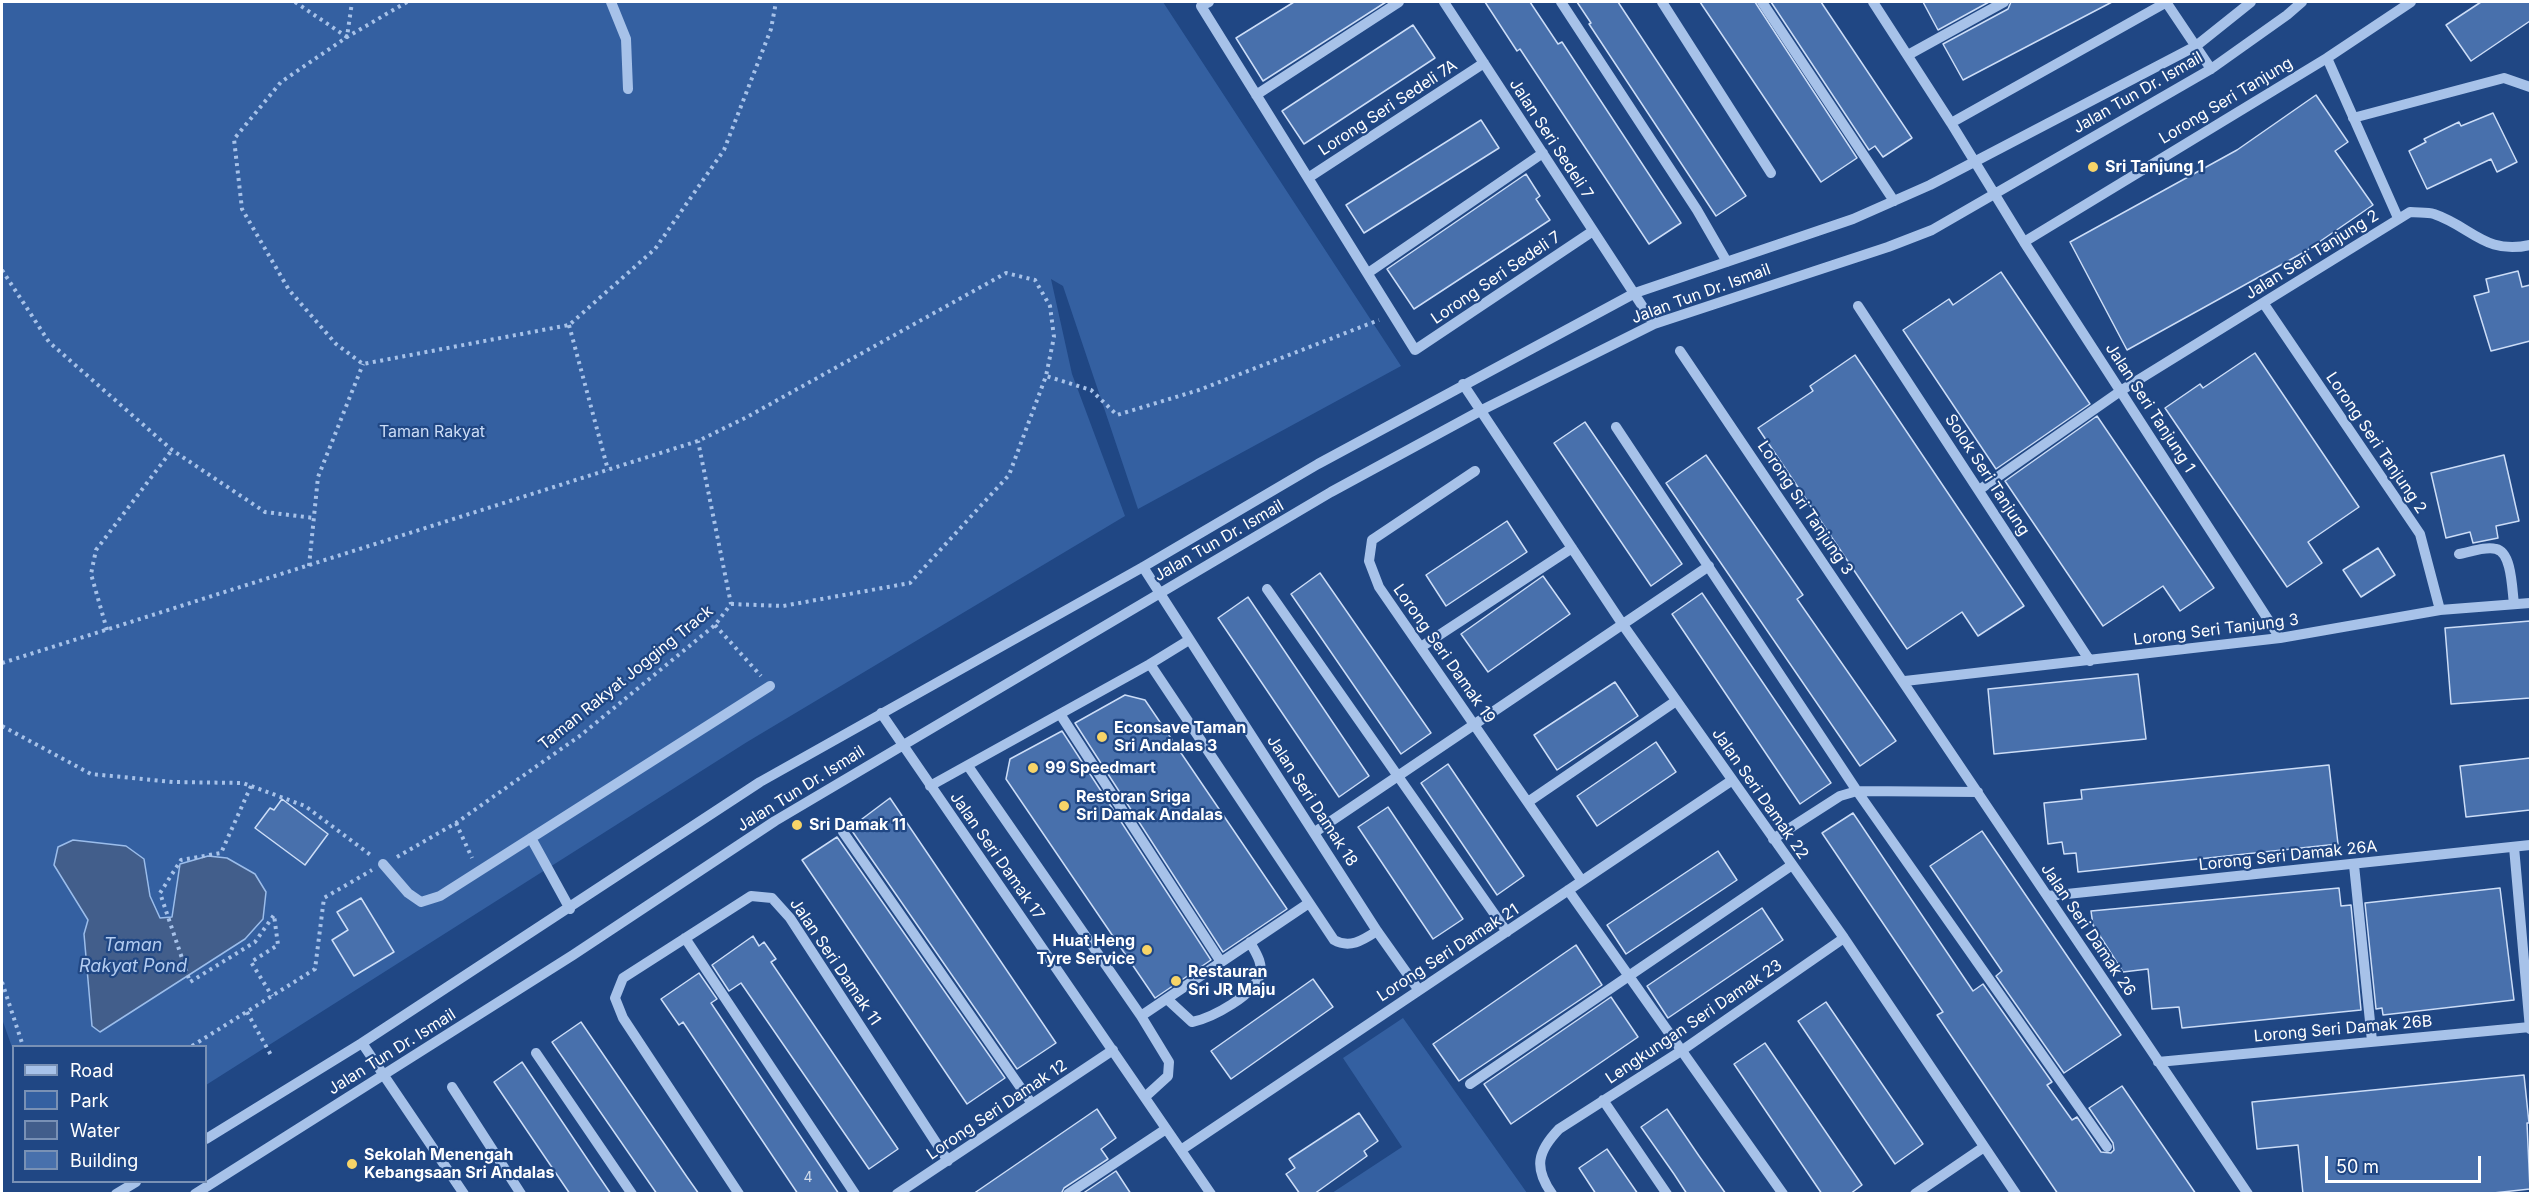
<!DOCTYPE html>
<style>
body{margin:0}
#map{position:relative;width:2532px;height:1195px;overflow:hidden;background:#204784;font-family:Inter,sans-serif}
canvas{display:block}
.frame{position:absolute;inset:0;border:3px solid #fff;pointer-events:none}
.legend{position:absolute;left:12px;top:1045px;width:195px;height:138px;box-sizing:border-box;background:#204784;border:2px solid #7991b5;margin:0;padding:8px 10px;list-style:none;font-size:18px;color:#fff}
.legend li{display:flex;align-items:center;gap:12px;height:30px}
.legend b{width:30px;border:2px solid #7991b5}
.scale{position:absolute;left:2325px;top:1156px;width:156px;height:27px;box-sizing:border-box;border:3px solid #fff;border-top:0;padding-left:8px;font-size:18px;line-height:21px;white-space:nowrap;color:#fff;-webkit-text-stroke:4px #204784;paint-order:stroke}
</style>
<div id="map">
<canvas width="2532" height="1195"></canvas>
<div class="frame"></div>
<ul class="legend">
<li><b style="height:8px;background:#a7c2e9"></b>Road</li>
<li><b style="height:16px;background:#3460a1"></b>Park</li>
<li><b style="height:16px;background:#425e8b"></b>Water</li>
<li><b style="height:16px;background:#4870ac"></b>Building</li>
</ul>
<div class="scale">50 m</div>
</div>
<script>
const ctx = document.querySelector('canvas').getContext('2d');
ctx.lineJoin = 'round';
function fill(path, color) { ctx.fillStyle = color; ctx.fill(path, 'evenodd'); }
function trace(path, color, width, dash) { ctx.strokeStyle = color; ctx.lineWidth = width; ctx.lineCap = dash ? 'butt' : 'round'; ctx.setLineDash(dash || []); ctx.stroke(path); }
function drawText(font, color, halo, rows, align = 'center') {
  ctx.font = font + ' Inter,sans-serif'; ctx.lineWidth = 4.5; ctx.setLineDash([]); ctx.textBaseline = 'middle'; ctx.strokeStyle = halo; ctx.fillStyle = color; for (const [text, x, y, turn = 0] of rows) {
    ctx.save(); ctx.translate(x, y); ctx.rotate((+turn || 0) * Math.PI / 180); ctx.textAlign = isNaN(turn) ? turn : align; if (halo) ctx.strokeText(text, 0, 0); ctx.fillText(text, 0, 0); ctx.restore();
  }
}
const green = new Path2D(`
 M2,2H1163L1401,366L1138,509L1063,286L1051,279L1072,374L1125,516L747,742L206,1085V1046H14L13,1050L2,1019Z
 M1403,1018L1527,1193H1332L1402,1147L1343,1058Z`);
const water = new Path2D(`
 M73,840L126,846L144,859L150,896L160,918L172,917L180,864L208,856L227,858L255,874L266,892L263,919L245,939L100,1032L92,1026L84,934L88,920L54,865L58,847Z`);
const building = new Path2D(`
 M1294,2H1386L1263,81L1236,38Z
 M1485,2H1530L1558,44L1562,42L1681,223L1649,244L1520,49L1517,51Z
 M1577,2H1618L1746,196L1716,216L1589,24L1591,23Z
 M1700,2H1755L1857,158L1821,182Z
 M1771,2H1821L1912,138L1883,157L1875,146L1869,150Z
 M1923,2H1989L1938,30Z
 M2011,2H2112L1963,80L1943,44L2008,9Z
 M2481,2H2530V21L2471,61L2446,25Z
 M1413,25L1435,58L1304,144L1282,111Z
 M2316,95L2348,142L2335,151L2373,205L2306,251L2127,350L2070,242L2237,150Z
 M2493,113L2517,162L2497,172L2491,159L2427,189L2409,151L2426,142L2424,139L2459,122L2461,126Z
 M1481,120L1499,148L1364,233L1346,205Z
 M1526,174L1540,196L1536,199L1550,220L1414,309L1387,269Z
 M2518,271L2522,287L2530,285V341L2491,351L2474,296L2489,292L2486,279Z
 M2001,272L2090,404L1996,469L1903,330L1949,299L1953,305Z
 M2255,353L2359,507L2308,542L2322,563L2287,587L2165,408L2200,384L2203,388Z
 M1855,355L2024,606L1978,636L1962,612L1907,649L1758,428L1813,391L1810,386Z
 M2097,416L2214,588L2180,611L2163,586L2103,626L2005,481Z
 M1585,422L1682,564L1651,586L1554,443Z
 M1706,455L1803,595L1797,599L1896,741L1860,766L1666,483Z
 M2504,455L2519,521L2496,526L2498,538L2473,543L2470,532L2446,538L2431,473Z
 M1507,521L1527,552L1446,606L1426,575Z
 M2378,548L2395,575L2361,597L2343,570Z
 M1320,573L1431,733L1401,754L1291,594Z
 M1543,576L1570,614L1488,672L1461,634Z
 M1702,593L1831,783L1800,804L1672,614Z
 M1248,597L1369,776L1339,797L1218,618Z
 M2530,621V698L2451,704L2445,628Z
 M2138,674L2146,739L1994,754L1988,689Z
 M1615,682L1638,716L1557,770L1534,735Z
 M1125,695L1145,700L1287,909L1223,952L1075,723Z
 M1062,731L1211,960L1155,998L1006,779L1010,759Z
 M1656,742L1676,772L1597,826L1577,796Z
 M2530,758V810L2466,817L2460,766Z
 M1448,764L1524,876L1497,895L1421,783Z
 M2329,765L2338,844L2078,872L2076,853L2064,854L2062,842L2048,844L2044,803L2082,799L2081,790Z
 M890,798L1056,1043L1017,1069L850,828Z
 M282,799L328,834L305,865L255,828L270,808L274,810Z
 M1388,807L1463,919L1433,939L1358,827Z
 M1853,813L1973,991L1983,984L2052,1082L2047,1085L2072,1120L2077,1117L2101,1152L2111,1153L2114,1150L2113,1143L2089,1108L2122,1086L2196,1194H2058L1937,1015L1943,1012L1822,833Z
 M1982,831L2121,1035L2064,1073L1996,976L2002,971L1930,866Z
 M837,837L1005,1078L967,1104L802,860Z
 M1718,851L1737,880L1626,954L1607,925Z
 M2339,888L2341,906L2351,905L2361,1010L2182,1028L2179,1007L2152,1009L2148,969L2123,972L2093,925L2091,911Z
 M2500,888L2514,1000L2383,1015L2382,1008L2376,1009L2365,903Z
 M361,898L394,952L354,976L332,940L348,930L337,912Z
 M1762,908L1783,940L1668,1018L1647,986Z
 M753,936L759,946L764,942L776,959L771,962L898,1149L869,1169L741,983L729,991L712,965Z
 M1576,945L1602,985L1459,1081L1433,1044Z
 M699,973L717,999L711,1003L839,1194H798L683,1022L679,1025L661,999Z
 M1313,979L1333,1007L1231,1079L1211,1051Z
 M1611,997L1638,1037L1511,1124L1484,1084Z
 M1826,1002L1923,1144L1895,1164L1798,1021Z
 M581,1022L687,1177L699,1194H657L552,1042Z
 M1765,1043L1862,1185L1850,1194H1822L1734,1064Z
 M522,1062L596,1172L611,1194H570L494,1082Z
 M2524,1075L2529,1123H2527L2530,1189L2484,1194H2303L2298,1145L2257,1149L2252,1102Z
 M1097,1109L1116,1138L1101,1149L1108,1159L1064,1188L1061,1194H973Z
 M1667,1109L1699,1156L1726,1194H1687L1674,1174L1641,1127Z
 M1359,1113L1378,1141L1364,1151L1367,1156L1314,1194H1300L1286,1174L1295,1168L1289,1159Z
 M1607,1149L1618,1165L1638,1194H1596L1579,1168Z
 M1116,1171L1131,1194H1082Z`);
const path = new Path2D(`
 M295,2L347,37L352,2
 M407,2L347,37L281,82L234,139L242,209L289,290L336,344L363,364L569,325L655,249L724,150L771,29L776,2
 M2,270L49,342L172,450L265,512L314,518
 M569,325L608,470
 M309,566L318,477L363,364
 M731,604L783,606L910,583L1009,475L1046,376L1091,390L1117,415L1199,390L1379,320
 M715,625L761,676
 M107,630L91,574L96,550L172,450
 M2,663L698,441L747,417L1006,273L1035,280L1050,306L1054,337L1046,376
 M2,726L91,774L173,782L243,783L305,806L372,856
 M251,786L221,853L181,860L160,893L190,982L255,942L274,915L278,945L251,962L272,996
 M456,823L472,858
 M397,857L456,823L581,735L715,625L731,604L698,441
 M2,982L23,1046
 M247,1012L272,1057
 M192,1046L315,969L324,898L372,870`);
const minor = new Path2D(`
 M611,2L626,39L628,89
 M1209,2L1201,6L1415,350L1593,231
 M1444,2L1654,324
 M1561,2L1697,210L1727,262
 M1662,2L1771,173
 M1762,2L1894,201
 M1873,2L1951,123L2024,242L2280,638
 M2166,2L2211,69
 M1908,55L2004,2
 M2327,58L2398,218
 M1256,95L1399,2
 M2353,118L2504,78L2530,87
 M1951,123L2167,2
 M1308,178L1484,63
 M2024,242L2327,58L2411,2
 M1368,273L1543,153
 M2264,304L2420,534L2440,610
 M1858,306L2090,661
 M1680,351L2248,1194
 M1463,384L1623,625L1844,938L2016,1194
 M1616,427L1857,791L2107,1147
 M1475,471L1372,540L1369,561L1379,587L1582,881
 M1979,490L2122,390L2410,212C2418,213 2427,212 2434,214C2472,227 2485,255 2530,245
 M2459,554C2470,552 2486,546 2496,549C2512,552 2512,590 2514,604
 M1143,567L1377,931L1418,989
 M1267,589L1507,932
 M1421,647L1572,548
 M1150,664L1334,940C1350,949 1363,940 1377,931
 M1905,681L2280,638L2440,610L2530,603
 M881,713L1211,1194
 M1060,714L1221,962
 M968,766L1141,1016L1169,1062L1168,1076L1145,1097
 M930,786L1150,664L1189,640
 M1528,802L1676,701
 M843,832L1032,1104
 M1315,832L1709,566
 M531,838L570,909
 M1773,839L1840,796L1857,791L1978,792
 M2514,847L2530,1029
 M383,864L408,893L421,902L440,896L770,686
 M2354,865L2372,1041
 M1568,890L1783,1194
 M2048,896L2530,845
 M685,938L855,1194
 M1167,999L1192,1022C1212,1018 1255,995 1260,974C1263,962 1255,952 1250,942
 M1141,1016L1309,903
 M362,1043L464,1194
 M536,1053L632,1194
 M2158,1062L2530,1027
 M1470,1084L1792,865
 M452,1087L521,1194
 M1603,1100L1667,1194
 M206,1139L362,1043L760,782L1143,567L1318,464L1635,293L1853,219L1930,185L2196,46L2251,2
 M1181,1150L1731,781
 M116,1194L136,1182
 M195,1194L573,955L775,821L1331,492L1480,411L1654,324L1888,247L1932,230L2211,69L2287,15L2302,2
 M739,1194L623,1018L615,998L623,978L751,896L772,898L790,918L948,1161
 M897,1194L1113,1050
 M1068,1194L1166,1129
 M1552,1194C1533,1167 1538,1151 1559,1129L1681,1051L1844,938
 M1915,1194L1984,1147`);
const markers = [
 [2093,167,6,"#f7d468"],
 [1102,737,6,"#f7d468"],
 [1033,768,6,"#f7d468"],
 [1064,806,6,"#f7d468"],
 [797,825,6,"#f7d468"],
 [1147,950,6,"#f7d468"],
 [1176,981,6,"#f7d468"],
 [352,1164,6,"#f7d468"]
];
const numberNames = [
 ["4",808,1178]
];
const streetNames = [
 ["Jalan Tun Dr. Ismail",2138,93,-30],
 ["Lorong Seri Tanjung",2226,101,-31],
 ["Lorong Seri Sedeli 7A",1388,108,-33],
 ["Jalan Seri Sedeli 7",1551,139,57],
 ["Jalan Seri Tanjung 2",2312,255,-32],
 ["Lorong Seri Sedeli 7",1496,278,-34],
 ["Jalan Tun Dr. Ismail",1701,294,-20],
 ["Jalan Seri Tanjung 1",2150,408,57],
 ["Lorong Seri Tanjung 2",2376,443,56],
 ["Solok Seri Tanjung",1987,475,57],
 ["Lorong Sri Tanjung 3",1805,508,56],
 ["Jalan Tun Dr. Ismail",1219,541,-30],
 ["Lorong Seri Tanjung 3",2216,630,-7],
 ["Lorong Seri Damak 19",1444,654,55],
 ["Taman Rakyat Jogging Track",626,678,-39],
 ["Jalan Tun Dr. Ismail",801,789,-32],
 ["Jalan Seri Damak 22",1760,794,55],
 ["Jalan Seri Damak 18",1312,801,57],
 ["Jalan Seri Damak 17",997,856,55],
 ["Lorong Seri Damak 26A",2288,856,-6],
 ["Jalan Seri Damak 26",2088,930,56],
 ["Lorong Seri Damak 21",1448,953,-33],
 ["Jalan Seri Damak 11",835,962,56],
 ["Lengkungan Seri Damak 23",1694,1022,-34],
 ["Lorong Seri Damak 26B",2343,1029,-5],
 ["Jalan Tun Dr. Ismail",392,1052,-32],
 ["Lorong Seri Damak 12",997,1110,-34]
];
const poiNames = [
 ["Sri Tanjung 1",2105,167],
 ["Econsave Taman",1114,728],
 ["Sri Andalas 3",1114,746],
 ["99 Speedmart",1045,768],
 ["Restoran Sriga",1076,797],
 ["Sri Damak Andalas",1076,815],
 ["Sri Damak 11",809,825],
 ["Huat Heng",1135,941,"right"],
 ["Tyre Service",1135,959,"right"],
 ["Restauran",1188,972],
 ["Sri JR Maju",1188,990],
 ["Sekolah Menengah",364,1155],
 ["Kebangsaan Sri Andalas",364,1173]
];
const parkNames = [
 ["Taman Rakyat",432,432]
];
const waterNames = [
 ["Taman",133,946],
 ["Rakyat Pond",133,967]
];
fill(green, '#3460a1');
fill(water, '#425e8b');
trace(water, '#9bbdeb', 1.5);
fill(building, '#4870ac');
trace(building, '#ccddf7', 1.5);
trace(path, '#a7c2e9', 4, [3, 4.5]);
trace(minor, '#a7c2e9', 10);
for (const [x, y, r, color] of markers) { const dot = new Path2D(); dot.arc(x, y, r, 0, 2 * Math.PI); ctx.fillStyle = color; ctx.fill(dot); trace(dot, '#204784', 2); }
drawText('14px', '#d1dbea', null, numberNames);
drawText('16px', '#fff', '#204784', streetNames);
drawText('bold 16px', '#fff', '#204784', poiNames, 'left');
drawText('16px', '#ccddf7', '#204784', parkNames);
drawText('italic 18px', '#b3ccf1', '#204784', waterNames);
</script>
